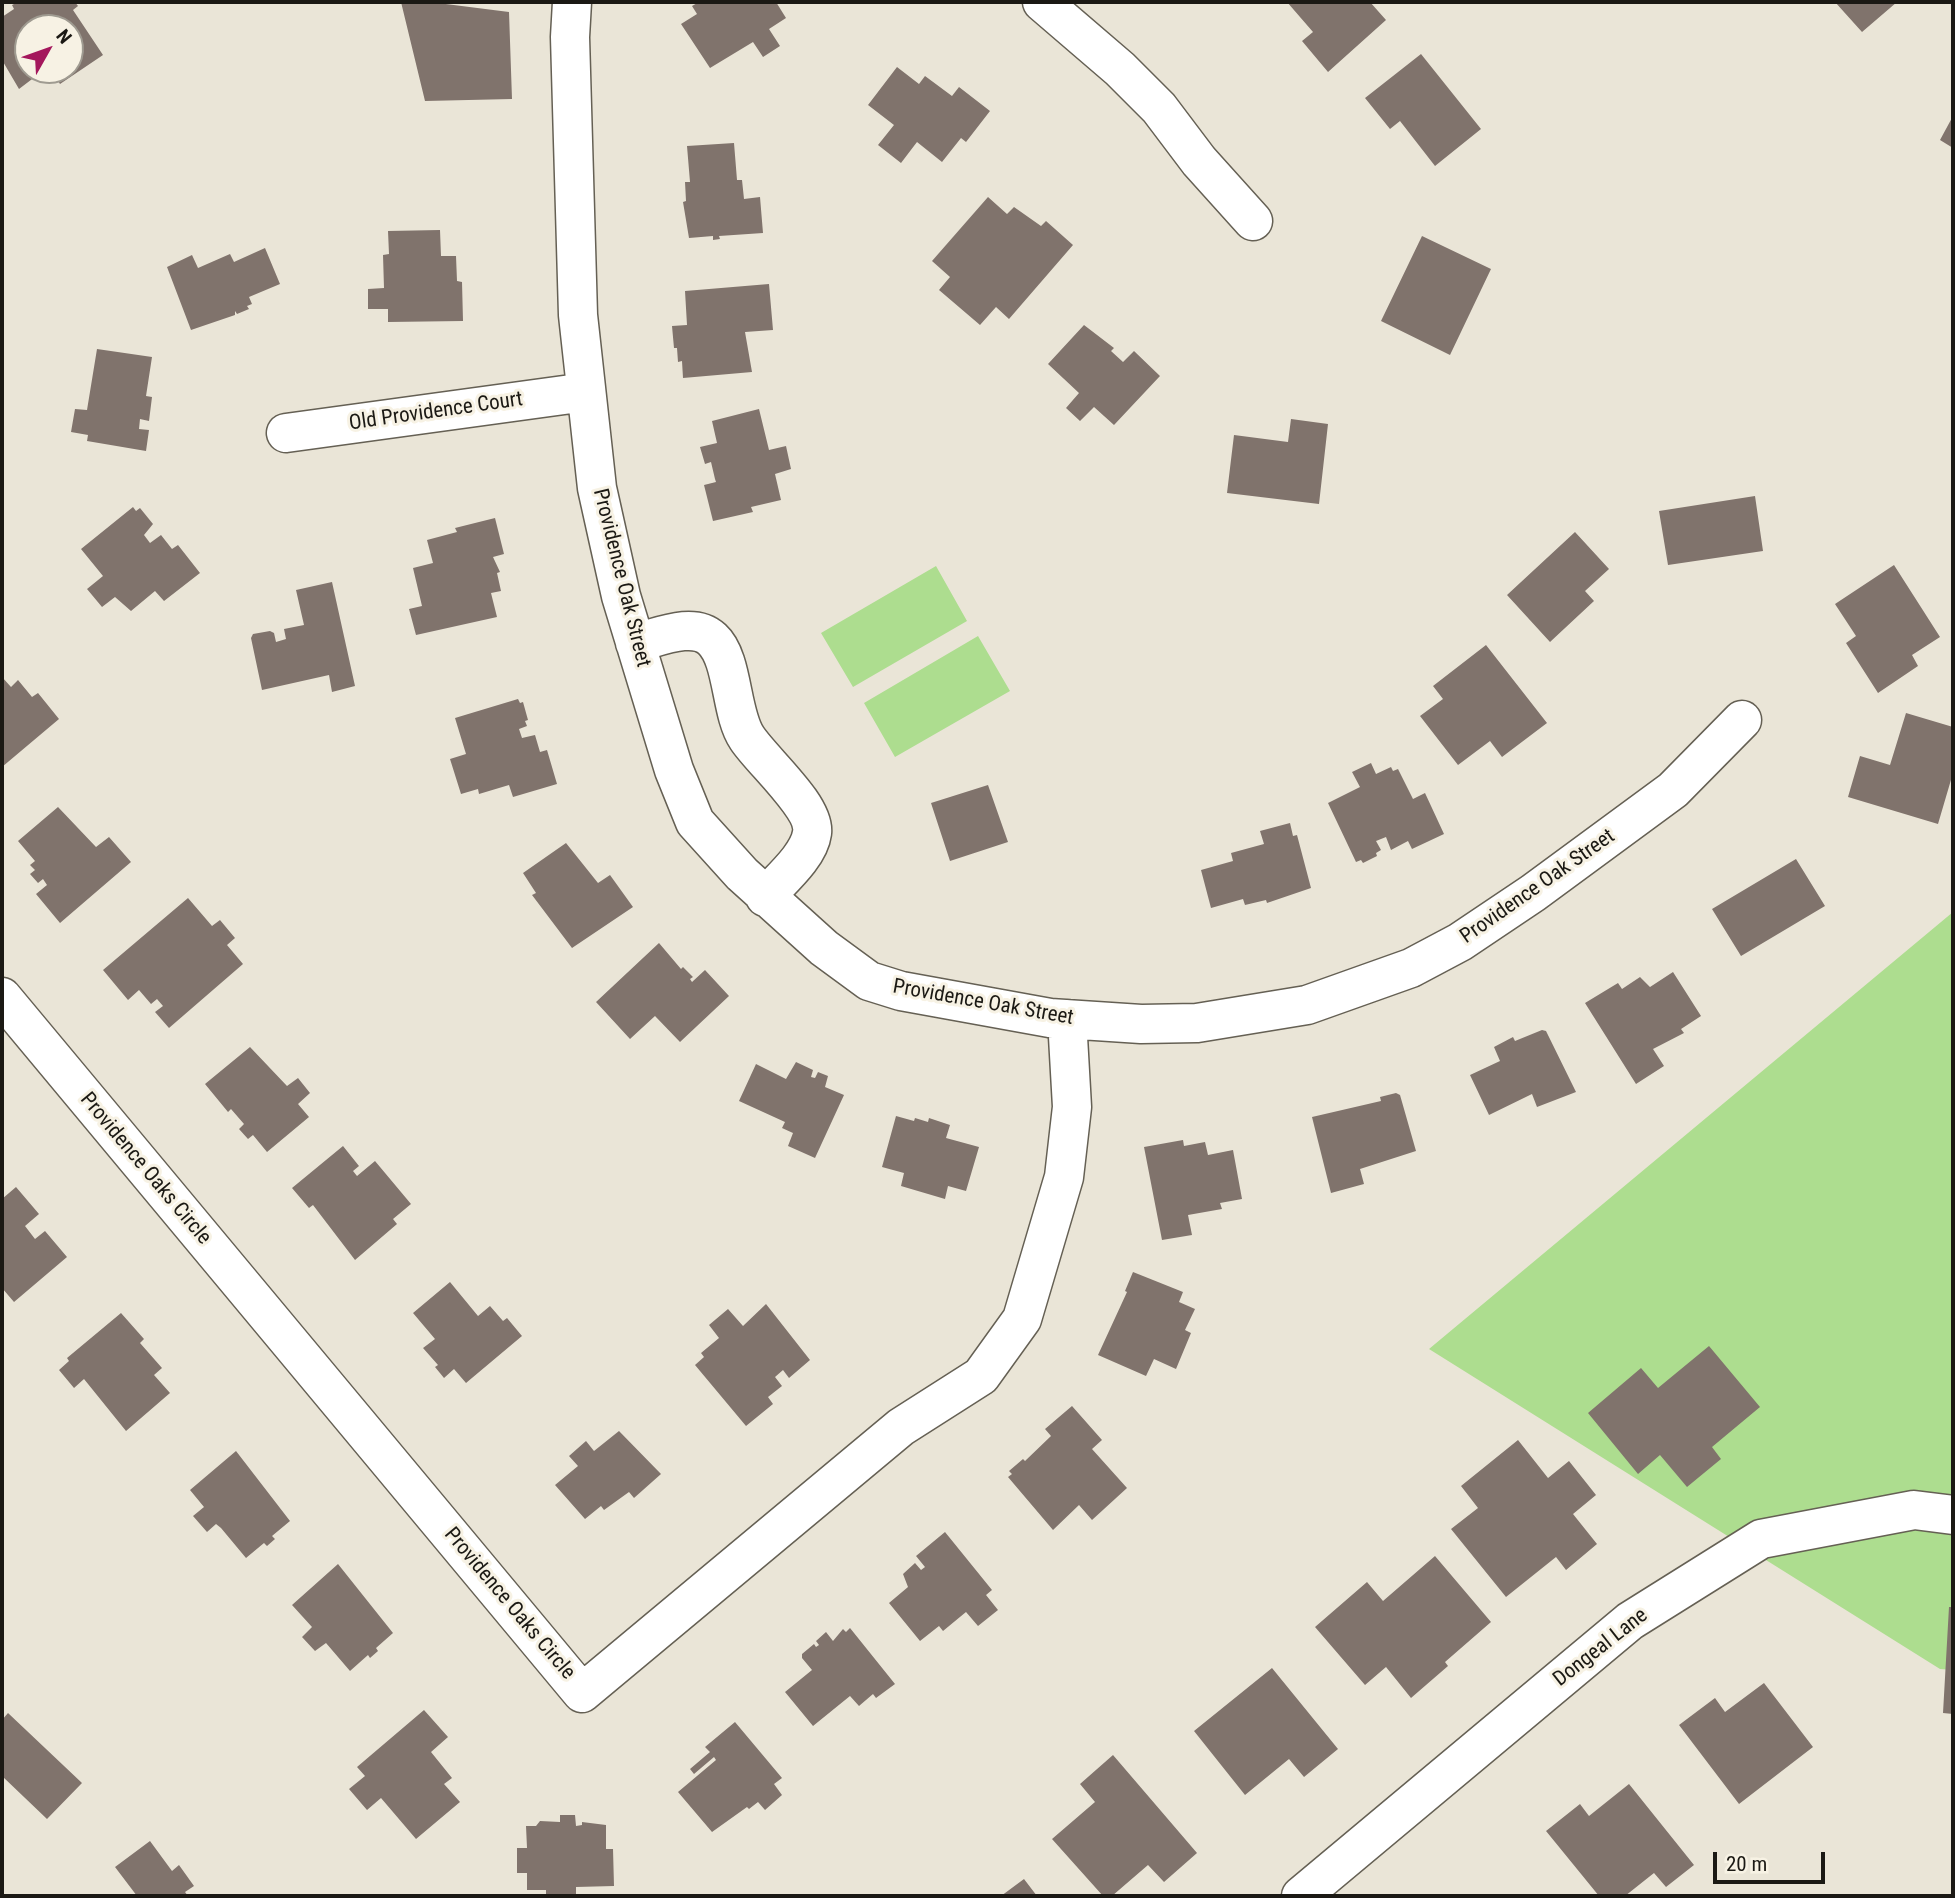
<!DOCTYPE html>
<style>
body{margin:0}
#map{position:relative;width:1955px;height:1898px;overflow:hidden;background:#eae5d7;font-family:"Roboto Condensed",sans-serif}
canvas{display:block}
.frame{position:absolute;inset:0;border:4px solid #1b1914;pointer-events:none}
.north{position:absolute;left:14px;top:14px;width:70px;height:70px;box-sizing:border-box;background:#f7f2e4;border:2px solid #9f9b91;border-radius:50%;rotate:50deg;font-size:19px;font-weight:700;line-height:28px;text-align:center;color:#1b1914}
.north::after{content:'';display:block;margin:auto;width:24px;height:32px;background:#a4175c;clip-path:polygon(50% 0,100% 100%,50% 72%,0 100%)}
.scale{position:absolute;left:1713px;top:1852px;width:112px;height:32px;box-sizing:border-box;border:4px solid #1b1914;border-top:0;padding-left:9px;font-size:21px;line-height:24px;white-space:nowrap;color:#1b1914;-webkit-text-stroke:5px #f7f2e4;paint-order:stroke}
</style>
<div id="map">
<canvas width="1955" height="1898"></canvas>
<div class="frame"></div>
<div class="north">N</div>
<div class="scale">20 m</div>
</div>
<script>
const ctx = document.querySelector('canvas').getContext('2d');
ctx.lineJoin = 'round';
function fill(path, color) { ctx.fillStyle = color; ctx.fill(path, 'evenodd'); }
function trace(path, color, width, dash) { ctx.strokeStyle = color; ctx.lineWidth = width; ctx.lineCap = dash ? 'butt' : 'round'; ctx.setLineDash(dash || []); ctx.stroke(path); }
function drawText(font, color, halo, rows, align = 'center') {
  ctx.font = font + ' "Roboto Condensed",sans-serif'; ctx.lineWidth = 6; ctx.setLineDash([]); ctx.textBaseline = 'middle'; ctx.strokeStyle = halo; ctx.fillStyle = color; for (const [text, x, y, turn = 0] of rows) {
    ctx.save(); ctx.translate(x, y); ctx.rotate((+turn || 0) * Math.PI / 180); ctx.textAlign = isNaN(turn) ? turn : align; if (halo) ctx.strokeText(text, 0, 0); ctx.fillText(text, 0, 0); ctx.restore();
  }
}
const green = new Path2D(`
 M936,566L967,621L853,687L821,633Z
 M978,636L1010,691L895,757L864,703Z
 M1953,912V1670L1940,1669L1429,1349Z`);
const building = new Path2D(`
 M18,2H75L78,6L73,10L103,55L60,84L51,70H70V28H28V70H44L19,89L2,60V17L14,9L12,5Z
 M401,2H430L509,12L512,99L425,101Z
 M699,2H776L786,18L769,29L780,46L763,57L753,42L710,68L681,24L697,14L692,6Z
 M1287,2H1370L1386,20L1328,72L1302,41L1313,32Z
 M1835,2H1897L1862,32Z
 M1421,54L1481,129L1435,166L1400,121L1390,129L1365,98Z
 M897,67L919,84L925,76L952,96L959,87L990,111L966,142L961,138L942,162L917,142L901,163L878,145L894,125L868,105Z
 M1953,116V148L1940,140Z
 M734,143L737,180H742L744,199L760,197L763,233L719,236L720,239L713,240V236L689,238L683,202L686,201L685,182H690L687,146Z
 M988,197L1007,214L1014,207L1041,226L1046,221L1073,245L1009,319L996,307L980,325L939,290L950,277L932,261Z
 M440,230L441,256H456L457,281L462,282L463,321L388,322V309H368V289L384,288L383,255L389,254L388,231Z
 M1422,236L1491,269L1450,355L1381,321Z
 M265,248L280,284L249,297L252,304L247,306L249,309L237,314L235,311V315L191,330L167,267L192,255L198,268L230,254L234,262Z
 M769,284L773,330L745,332L752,372L683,378L682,361L678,362L677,348H674L672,326L687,325L685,291Z
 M1084,325L1114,348L1111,351L1123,362L1134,351L1160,376L1114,425L1094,407L1080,421L1066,408L1079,393L1048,364Z
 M97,349L152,357L146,396L152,397L149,421L140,419L139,429L149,430L146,451L87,441L88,435L71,432L75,409L87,410Z
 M759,409L769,450L786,446L791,469L775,474L781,500L751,507L753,512L713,521L704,485L716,482L715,479L711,462L705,464L700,447L717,443L712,421Z
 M1291,419L1328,424L1319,504L1227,493L1234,435L1288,442Z
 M1755,496L1763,551L1668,565L1659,511Z
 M133,507L136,511L140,508L153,524L144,535L150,543L161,535L172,549L178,545L200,573L164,601L155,591L131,611L115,597L102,607L87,589L103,576L81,549Z
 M495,518L504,554L493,557L500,572L497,573L501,591L491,593L497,617L416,635L409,609L422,606L413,568L433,563L427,540L457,532L455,528Z
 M1575,532L1609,569L1585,591L1594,601L1550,642L1507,595Z
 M1894,565L1940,637L1912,655L1918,666L1878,693L1846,643L1856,636L1835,604Z
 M332,582L355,686L332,692L329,675L262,690L251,638L253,634L270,631L274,633L276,642L286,639L284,629L304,625L296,590Z
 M1486,645L1547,723L1502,757L1490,741L1458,765L1420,716L1443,699L1433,686Z
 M2,677L11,687L18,680L32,697L38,693L59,719L2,767Z
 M518,699L520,703L523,702L528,720L525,721L527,726L519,729L522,738L535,735L540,752L547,750L557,784L513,797L509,785L479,794L478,789L461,794L450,759L466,754L455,718Z
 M1906,713L1953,727V773L1938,824L1848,797L1860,756L1890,765Z
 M1371,763L1376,774L1391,767L1393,771L1398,769L1413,799L1425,793L1444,834L1412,849L1408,841L1391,850L1386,837L1376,841L1381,850L1376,853L1377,856L1363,863L1361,860L1356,862L1328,803L1360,787L1352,772Z
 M988,785L1008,842L950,861L931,803Z
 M58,807L96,847L109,837L131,862L60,923L36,894L47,885L43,879L38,883L30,874L35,870L30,865L35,861L18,841Z
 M1290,823L1293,836L1297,835L1311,888L1267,903L1266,900L1245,905L1243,899L1211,908L1201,870L1233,861L1231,853L1264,844L1260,831Z
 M566,843L598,883L610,875L633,907L572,948L532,895L536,893L523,873Z
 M1796,859L1825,906L1741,956L1712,909Z
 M188,898L212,926L220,920L235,938L227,945L243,964L169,1028L155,1012L163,1006L157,999L151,1004L139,990L128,1000L103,970Z
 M659,943L681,969L683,967L693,977L690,979L692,982L705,970L729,996L680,1042L655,1016L630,1039L596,1002Z
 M1673,972L1701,1016L1681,1029L1684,1033L1653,1049L1664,1066L1636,1084L1585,1003L1618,983L1622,989L1640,977L1650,987Z
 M1542,1030L1546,1031L1576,1092L1537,1107L1532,1094L1489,1115L1470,1075L1500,1061L1494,1047L1513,1037L1515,1041Z
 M250,1047L287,1086L298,1078L310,1093L298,1104L309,1117L267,1152L253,1135L248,1139L239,1129L244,1124L231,1109L228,1112L205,1084Z
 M796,1062L813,1070L811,1077L815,1078L818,1072L828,1076L825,1087L844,1095L815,1158L788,1146L793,1133L782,1128L785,1122L739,1101L756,1064L786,1079Z
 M1396,1093L1400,1095L1416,1151L1360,1169L1364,1184L1331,1193L1312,1117L1381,1101L1380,1097Z
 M896,1116L914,1121L915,1118L928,1122L929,1118L950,1125L946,1138L979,1147L966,1191L948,1186L945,1199L901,1186L904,1173L882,1167Z
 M1183,1140L1184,1146L1205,1142L1208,1155L1233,1150L1242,1199L1220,1203L1222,1209L1188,1215L1192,1235L1162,1240L1144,1147Z
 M343,1146L359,1166L353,1171L357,1176L375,1161L411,1204L393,1219L397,1224L355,1260L313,1205L309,1208L292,1188Z
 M16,1187L39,1214L25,1226L35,1239L45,1231L67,1257L14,1302L2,1288V1199Z
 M1133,1272L1183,1292L1179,1302L1195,1309L1185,1330L1191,1333L1176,1369L1154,1359L1146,1376L1098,1355L1127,1292L1125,1291Z
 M450,1282L478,1316L490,1306L503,1321L507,1318L522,1336L466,1383L454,1369L444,1378L435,1367L438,1365L423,1348L435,1339L413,1313Z
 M766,1304L810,1360L789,1378L783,1370L775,1377L782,1386L768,1397L773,1404L746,1426L695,1365L704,1357L701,1353L719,1338L709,1325L728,1309L743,1326Z
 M121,1313L144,1339L140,1343L162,1368L154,1375L170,1393L126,1431L84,1379L74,1388L59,1370L69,1361L67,1358Z
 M1709,1346L1760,1407L1712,1447L1721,1459L1687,1487L1660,1455L1638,1474L1588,1413L1641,1368L1658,1388Z
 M1072,1406L1102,1440L1092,1449L1127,1488L1092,1520L1079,1505L1053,1530L1008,1477L1012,1474L1009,1471L1023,1459L1025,1461L1051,1436L1045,1429Z
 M619,1431L661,1474L634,1498L629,1492L604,1510L601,1506L585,1519L555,1485L578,1466L569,1456L586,1441L594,1451Z
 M1518,1440L1548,1478L1569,1461L1596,1495L1573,1514L1597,1544L1566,1570L1556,1557L1506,1597L1451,1529L1478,1508L1461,1486Z
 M236,1451L290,1521L272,1536L275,1539L267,1546L264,1543L246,1558L221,1528L216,1524L207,1532L193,1516L204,1507L190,1490Z
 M945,1532L992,1590L986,1595L998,1610L978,1626L966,1612L943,1631L939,1626L920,1641L889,1603L908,1587L903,1574L915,1563L921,1570L925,1567L916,1556Z
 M1435,1556L1491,1622L1445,1662L1448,1666L1411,1698L1386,1667L1365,1685L1315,1627L1367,1582L1383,1601Z
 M338,1564L393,1633L376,1648L378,1651L370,1658L368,1655L350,1671L326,1643L315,1651L302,1637L312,1627L292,1605Z
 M1949,1607H1953V1714L1943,1713Z
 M850,1628L895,1684L876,1698L873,1694L859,1706L850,1696L813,1726L785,1692L812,1670L802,1658V1654L814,1644L816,1647L819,1645L816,1641L826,1632L833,1641L843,1629L846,1632Z
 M1272,1668L1338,1749L1304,1777L1289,1759L1245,1795L1194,1731Z
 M1764,1683L1813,1747L1739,1804L1679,1725L1715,1698L1725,1712Z
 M424,1710L448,1737L431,1752L452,1778L444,1784L460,1802L416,1839L381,1798L367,1810L349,1789L365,1776L357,1767Z
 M8,1713L82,1783L47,1819L2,1776V1720Z
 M735,1722L782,1778L774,1784L782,1795L765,1810L758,1802L749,1809L747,1807L712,1832L678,1792L716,1760L714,1757L694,1774L690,1769L710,1752L705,1747Z
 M1113,1755L1197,1853L1164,1882L1148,1865L1112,1896H1103L1052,1839L1095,1802L1080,1784Z
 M1629,1784L1694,1865L1666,1887L1654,1873L1625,1896H1599L1546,1831L1580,1804L1589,1816Z
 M560,1815H575L576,1826L582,1825V1822L606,1825V1849H613L614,1886L576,1887V1896H546V1890H527V1873H517V1848H527L526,1826H536L540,1821L560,1822Z
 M150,1841L172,1871L179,1865L194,1886L185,1892L188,1896H137L115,1867Z
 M1024,1879L1037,1896H1001Z`);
const minor = new Path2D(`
 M572,2L570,37L578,315L597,488L621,596L674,770L695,822L742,874L824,948L869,981L901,991L1050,1018L1141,1024L1197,1023L1307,1005L1411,968L1460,942L1533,893L1673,790L1742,720
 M1042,2L1120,69L1159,108L1199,161L1253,221
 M286,433L586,392
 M635,643C657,638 693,621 712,639C734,659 730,713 747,738C762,761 816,807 812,833C809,856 780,880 765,897
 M2,997L582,1693L901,1427L981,1376L1022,1319L1064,1177L1072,1107L1067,1019
 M1301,1896L1630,1621L1761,1539L1914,1510L1953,1515`);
const streetNames = [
 ["Old Providence Court",436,412,-8],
 ["Providence Oak Street",621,578,76],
 ["Providence Oak Street",1538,887,-35],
 ["Providence Oak Street",983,1003,10],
 ["Providence Oaks Circle",145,1169,50],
 ["Providence Oaks Circle",509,1604,50],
 ["Dongeal Lane",1601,1648,-38]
];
fill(green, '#addd8f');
fill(building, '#80736c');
trace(minor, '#656054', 41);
trace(minor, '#fff', 38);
drawText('21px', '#1b1914', '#f7f2e4', streetNames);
</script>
